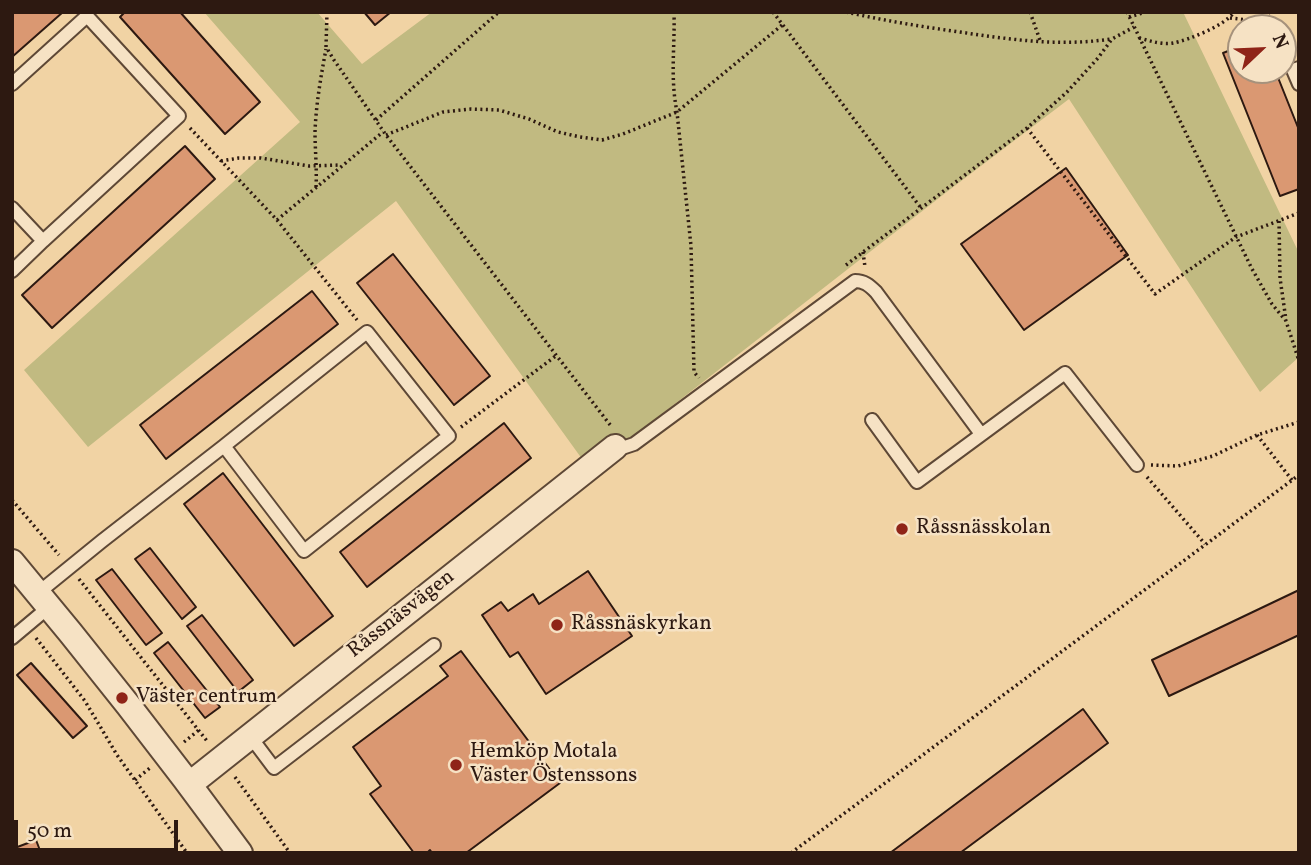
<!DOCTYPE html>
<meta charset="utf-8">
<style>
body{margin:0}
#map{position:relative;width:1311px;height:865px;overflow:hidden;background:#f1d3a4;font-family:Vollkorn,serif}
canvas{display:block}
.frame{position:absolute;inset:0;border:14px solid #2d1911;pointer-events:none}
.north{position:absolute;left:1227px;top:14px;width:70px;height:70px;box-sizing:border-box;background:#f6e2c4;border:2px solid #a6927c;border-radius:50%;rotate:67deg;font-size:19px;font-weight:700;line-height:28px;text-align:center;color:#2d1911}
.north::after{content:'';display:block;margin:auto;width:24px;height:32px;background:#8f2418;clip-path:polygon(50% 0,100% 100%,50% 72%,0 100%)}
.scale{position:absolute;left:14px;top:820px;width:164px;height:32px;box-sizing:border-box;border:4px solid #2d1911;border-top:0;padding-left:9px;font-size:21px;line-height:24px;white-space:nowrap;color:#2d1911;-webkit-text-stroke:5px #f6e2c4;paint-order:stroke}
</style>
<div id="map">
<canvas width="1311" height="865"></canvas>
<div class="frame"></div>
<div class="north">N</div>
<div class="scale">50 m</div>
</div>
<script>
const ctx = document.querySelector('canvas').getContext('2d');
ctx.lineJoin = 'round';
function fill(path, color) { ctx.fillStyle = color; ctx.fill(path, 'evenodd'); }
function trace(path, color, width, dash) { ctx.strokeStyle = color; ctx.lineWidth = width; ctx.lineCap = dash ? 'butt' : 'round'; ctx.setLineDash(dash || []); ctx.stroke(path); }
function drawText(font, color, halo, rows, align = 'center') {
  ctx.font = font + ' Vollkorn,serif'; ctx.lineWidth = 5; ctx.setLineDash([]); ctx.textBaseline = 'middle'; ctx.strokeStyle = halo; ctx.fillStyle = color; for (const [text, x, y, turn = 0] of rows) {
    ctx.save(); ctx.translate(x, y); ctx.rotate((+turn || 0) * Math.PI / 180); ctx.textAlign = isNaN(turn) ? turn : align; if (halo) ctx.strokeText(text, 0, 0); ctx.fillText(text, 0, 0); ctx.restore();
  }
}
const green = new Path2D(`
 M204,12H317L362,64L432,12H1183L1299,253V357L1260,392L1069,99L948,191L590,470L396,201L88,447L24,370L300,122Z`);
const building = new Path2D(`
 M12,12H63L12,57Z
 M125,12H180L260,102L225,134L120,17Z
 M364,12H391L375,25Z
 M1241,46V70H1275L1299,130V189L1280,196L1223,53Z
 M185,146L215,179L52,328L22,295Z
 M1066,168L1128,255L1024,330L961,244Z
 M393,254L490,376L454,405L357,283Z
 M312,291L338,324L166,459L140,425Z
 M504,423L531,458L367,587L340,552Z
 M223,473L333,616L294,646L184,504Z
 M150,548L196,607L182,619L135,559Z
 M112,569L162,633L146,645L96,580Z
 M588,571L632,636L546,694L518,652L510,657L482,615L501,602L508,611L533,594L539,604Z
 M1299,590V635L1169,696L1152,660Z
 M202,615L253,680L238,692L187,626Z
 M168,642L220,707L205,718L154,653Z
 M461,651L560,783L466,853H432L430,850L427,853H414L370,794L381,786L353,747L448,676L440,666Z
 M31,663L87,726L73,738L17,675Z
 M1083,709L1108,743L960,853H890Z
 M36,840L41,853H12V849Z`);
const path = new Path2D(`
 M327,12L326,47L334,60L386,135L611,426
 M674,12C675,47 670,78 677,112L691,246L694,372L699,378
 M773,12L921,208
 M846,12C882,20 917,26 953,31C1006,39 1058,47 1111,39
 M1030,12L1041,43
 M1127,12L1252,269L1272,304L1286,321L1299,361
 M1270,12L1276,26
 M1129,17L1146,12
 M1230,18L1248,20L1276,26
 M1139,38C1151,41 1162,45 1173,43C1189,40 1226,25 1234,12
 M1283,44L1287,55
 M376,120L499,12
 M190,128L277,220L357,320
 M1027,128L1155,294L1236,237L1299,213
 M386,135L443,112L471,109L499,110L529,119L558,132L580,137L602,140L623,134L677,112L782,25
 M221,161L239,158H261L309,166L341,165
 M316,187C317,168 315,150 315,132C316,104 321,76 326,49
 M277,220L383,132
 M1279,221L1280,278L1286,320
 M863,252L865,267
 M846,265L1027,128L1067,92L1098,58L1112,39L1134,27
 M461,427L557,355
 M1257,435L1292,480
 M1151,465L1178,466L1213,456L1257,435L1299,422
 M1147,477L1205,544
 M12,500L59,555
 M79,579L207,741
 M36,638L85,701L117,755L187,853
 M184,742L199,730
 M235,777L290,853
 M135,780L150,768
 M791,853L1299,475`);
const service = new Path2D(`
 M1299,68L1293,70L1299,84
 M12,84L87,16L179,116L43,241L12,208
 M12,271L43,241
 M367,332L449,436L304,551L224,446Z
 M872,420L917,482L1065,373L1137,465
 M615,447L622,448L634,444L855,281C864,281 869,285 876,292L981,434
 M38,593L102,541L224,446
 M12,638L49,607
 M250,736L274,768L434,645`);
const minor = new Path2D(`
 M12,562C91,656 167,753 240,853
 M190,784L615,447`);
const markers = [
 [902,529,7,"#8f2418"],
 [557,625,7,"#8f2418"],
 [122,698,7,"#8f2418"],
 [456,765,7,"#8f2418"]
];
const poiNames = [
 ["Råssnässkolan",916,529],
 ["Råssnäskyrkan",571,625],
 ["Väster centrum",136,698],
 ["Hemköp Motala",470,753],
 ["Väster Östenssons",470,777]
];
const streetNames = [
 ["Råssnäsvägen",402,615,-38]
];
fill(green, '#c1ba81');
fill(building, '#da9872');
trace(building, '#2d1911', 2);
trace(service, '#5e4836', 16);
trace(minor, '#5e4836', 28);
trace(path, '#2d1911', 3.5, [2, 3.5]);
trace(service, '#f6e2c4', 12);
trace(minor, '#f6e2c4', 24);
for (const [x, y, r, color] of markers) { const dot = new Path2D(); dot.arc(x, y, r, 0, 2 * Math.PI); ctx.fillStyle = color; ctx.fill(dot); trace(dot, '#f6e2c4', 2.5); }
drawText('21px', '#2d1911', '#f6e2c4', poiNames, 'left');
drawText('21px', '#2d1911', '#f6e2c4', streetNames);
</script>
